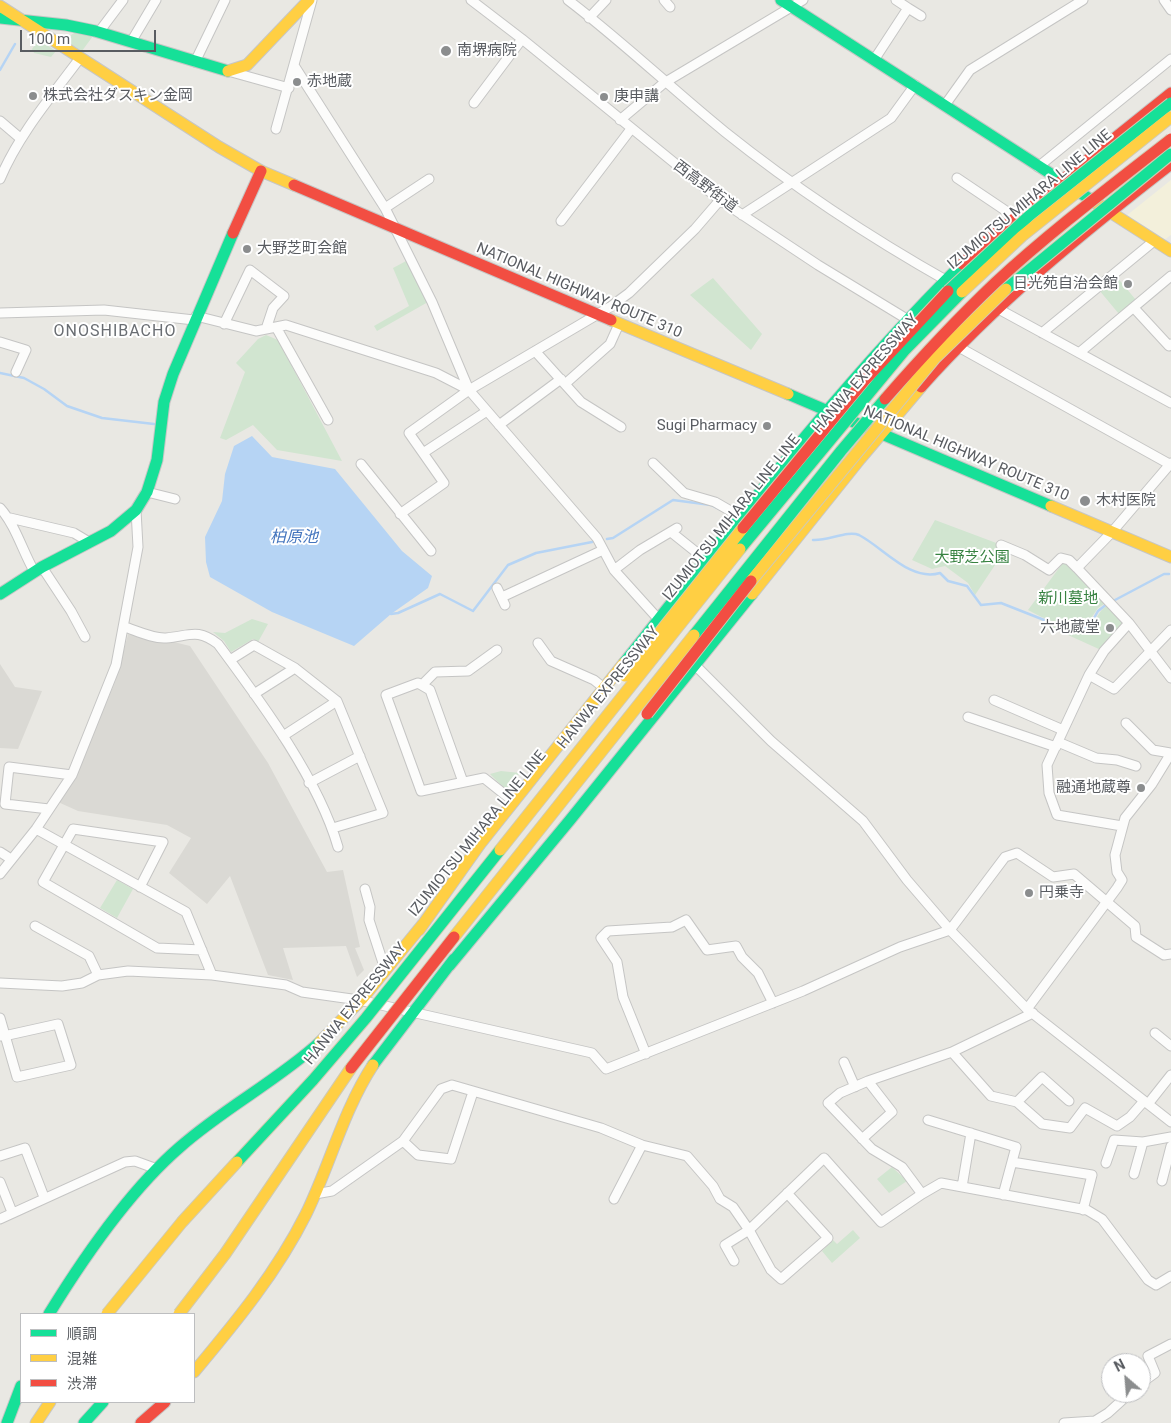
<!DOCTYPE html>
<meta charset="utf-8">
<style>
body{margin:0}
#map{position:relative;width:1171px;height:1423px;overflow:hidden;background:#e9e8e3;font-family:Roboto,"Noto Sans JP",sans-serif}
canvas{display:block}
.legend{position:absolute;left:20px;top:1313px;width:175px;height:90px;box-sizing:border-box;background:#fff;border:1px solid #bdbec0;margin:0;padding:6px 9px;list-style:none;font-size:15px;color:#595c61}
.legend li{display:flex;align-items:center;gap:10px;height:25px}
.legend b{width:25px;border:1px solid #bdbec0}
.north{position:absolute;left:1101px;top:1353px;width:50px;height:50px;box-sizing:border-box;background:#fff;border:1px solid #bdbec0;border-radius:50%;rotate:333deg;font-size:14px;font-weight:700;line-height:20px;text-align:center;color:#595c61}
.north::after{content:'';display:block;margin:auto;width:18px;height:22px;background:#8b8d8e;clip-path:polygon(50% 0,100% 100%,50% 72%,0 100%)}
.scale{position:absolute;left:20px;top:30px;width:136px;height:22px;box-sizing:border-box;border:2px solid #595c61;border-top:0;padding-left:6px;font-size:15px;line-height:18px;white-space:nowrap;color:#595c61;-webkit-text-stroke:4px #fff;paint-order:stroke}
</style>
<div id="map">
<canvas width="1171" height="1423"></canvas>
<ul class="legend">
<li><b style="height:6px;background:#16e098"></b>順調</li>
<li><b style="height:6px;background:#ffcf43"></b>混雑</li>
<li><b style="height:6px;background:#f24e42"></b>渋滞</li>
</ul>
<div class="north">N</div>
<div class="scale">100 m</div>
</div>
<script>
const ctx = document.querySelector('canvas').getContext('2d');
ctx.lineJoin = 'round';
function fill(path, color) { ctx.fillStyle = color; ctx.fill(path, 'evenodd'); }
function trace(path, color, width, dash) { ctx.strokeStyle = color; ctx.lineWidth = width; ctx.lineCap = dash ? 'butt' : 'round'; ctx.setLineDash(dash || []); ctx.stroke(path); }
function drawText(font, color, halo, rows, align = 'center') {
  ctx.font = font + ' Roboto,"Noto Sans JP",sans-serif'; ctx.lineWidth = 4; ctx.setLineDash([]); ctx.textBaseline = 'middle'; ctx.strokeStyle = halo; ctx.fillStyle = color; for (const [text, x, y, turn = 0] of rows) {
    ctx.save(); ctx.translate(x, y); ctx.rotate((+turn || 0) * Math.PI / 180); ctx.textAlign = isNaN(turn) ? turn : align; if (halo) ctx.strokeText(text, 0, 0); ctx.fillText(text, 0, 0); ctx.restore();
  }
}
const commercial = new Path2D(`
 M1171,180V235L1164,240L1126,216Z`);
const industrial = new Path2D(`
 M129,631L190,646L268,763L327,872L343,870L360,947L355,948L364,970L357,977L346,946L283,948L293,980L268,975L230,876L207,904L169,873L191,838L167,825L78,811L58,802L77,773L115,682Z
 M0,664L15,687L42,691L18,749L0,748Z`);
const green = new Path2D(`
 M76,32L93,36L82,51L69,43L71,35Z
 M39,40L56,51L51,57L34,53L32,49Z
 M408,260L428,302L377,331L374,326L409,306L393,268Z
 M1116,276L1136,300L1119,314L1099,290Z
 M713,278L762,334L751,350L690,295Z
 M266,335L278,340L342,461L277,450L253,425L226,440L220,438L245,372L236,363L258,339Z
 M935,520L1007,547L975,595L968,583L945,566L932,569L912,560Z
 M1069,563L1107,602L1098,608L1085,627C1064,627 1046,620 1028,610L1062,564Z
 M1109,605L1124,621L1122,627L1101,650L1046,625L1047,623C1066,631 1083,641 1096,619C1100,612 1102,608 1109,605Z
 M252,619L268,624L258,642L253,639L231,652L224,641L213,632L225,633Z
 M501,771L520,773L508,788H504L490,774Z
 M117,880L133,889L117,918L100,908Z
 M892,1167L907,1181L889,1193L877,1179Z
 M853,1230L860,1238L832,1263L822,1251L833,1240L837,1244Z`);
const water = new Path2D(`
 M252,436L272,457L335,469L402,551L432,576L428,588L391,614L354,646L272,612L210,577L206,562L205,537L222,501L225,474L234,446Z`);
const stream = new Path2D(`
 M0,70L15,44
 M0,373L24,378L44,389L67,406L102,418L154,424
 M607,539L613,538L673,500L711,505L719,509
 M813,540C828,541 848,530 859,535C884,548 910,582 940,573L948,581L967,586L981,605L1001,603L1067,629L1089,627L1098,611L1107,604
 M1115,600L1164,574H1169
 M391,614L398,613L440,594L473,611L508,565L536,553L592,542`);
const street = new Path2D(`
 M471,0L522,39L720,200L818,265L910,321
 M568,0C622,41 672,89 725,132C795,188 871,238 949,282
 M664,0L670,7
 M896,0L908,8
 M1164,0L1171,10
 M589,18L606,0
 M99,32L123,0
 M131,42L156,0
 M874,60L908,8L921,16
 M195,62L225,0
 M295,67L385,208L432,302L469,390
 M228,71L289,88
 M474,103L522,39
 M945,105L970,70L1083,0
 M620,120L664,83L803,0
 M0,121L20,138
 M276,129L312,0
 M1038,167L1171,59
 M957,178L1015,217
 M0,179C19,134 51,97 80,58
 M385,208L429,179
 M742,215L891,118L915,85
 M561,221L631,129
 M993,306L1171,403
 M1134,308L1169,346L1171,344
 M0,313L104,310L194,320
 M196,316L256,331L286,325L436,373L469,390L597,538L614,570L661,622
 M224,324L250,270L284,296L273,308L266,329
 M276,327L328,420
 M1042,333L1154,241
 M0,342L26,350L16,372
 M955,345L1171,465
 M535,351L581,402L621,427
 M1079,353L1171,276
 M565,384L610,344L619,324
 M499,425L561,379
 M423,453L487,411
 M653,463L684,493L715,502L741,517
 M1171,463L1112,532L1077,568L1129,623L1171,678
 M361,464L431,551
 M147,492L175,499
 M0,508C16,526 22,550 34,571
 M400,514L444,483L409,433L469,390L610,307L629,293L695,229L720,200
 M10,518L74,533L89,542
 M671,532L706,560
 M1001,545L1025,555L1049,570L1061,558L1069,560L1077,568
 M42,567L71,611L85,637
 M614,570L640,550L677,528
 M497,588L505,605
 M502,597L603,550
 M125,627C137,631 154,639 166,638C190,636 197,628 218,644C261,702 318,778 338,847
 M538,643L551,661L594,680L604,688
 M230,660L254,645L295,668L337,701L383,813L333,828
 M692,662L771,741L863,821L907,880L950,930L1027,1009L1171,1122
 M1089,675L1114,689L1171,630
 M422,685L435,672L468,671L497,650
 M254,694L295,668
 M994,700L1063,730
 M968,717L1056,747
 M1126,723L1153,750L1171,753
 M283,736L337,701
 M1058,742L1096,758L1117,760L1136,766
 M463,782L430,690L418,683L386,695L421,791L484,778L514,802
 M309,783L360,756
 M49,809L5,804L9,767L72,775
 M1122,826L1057,815L1049,793L1047,765L1089,675L1104,651L1129,623
 M36,829L186,912L212,975
 M0,852L11,859
 M0,874L36,829L72,775L116,665L138,547L136,510
 M140,887L163,842L73,829L43,882L157,948L202,950
 M365,889L370,907L369,920L385,969
 M35,926L89,956L98,975
 M0,983L62,986L82,983L98,975L128,971L212,975L286,985L302,992L359,1000L592,1053L606,1069L803,991L900,947L950,930L1005,857L1017,853L1053,877L1074,874L1135,926L1136,937L1164,955L1171,954
 M1027,1009L1117,888L1122,880L1117,872L1115,855L1125,818L1152,784L1171,753
 M1033,1013L952,1052L868,1081L840,1093L828,1103L872,1149L902,1167L922,1194L941,1183L1087,1210L1102,1219L1148,1280L1156,1285L1171,1276
 M0,1018L17,1077L71,1065L58,1024L4,1036H0
 M1155,1033L1171,1046
 M952,1052L991,1096L1017,1102L1042,1124L1070,1128L1085,1108L1117,1126L1130,1117L1144,1101
 M646,1054L623,997L617,962L601,938L608,931L672,927L686,920L707,950L736,946L742,957L758,973L773,1003
 M844,1062L855,1087
 M1017,1102L1042,1077L1069,1101
 M1148,1104L1171,1075
 M928,1120L1016,1147L1003,1195
 M862,1139L892,1112L868,1081
 M403,1141L418,1155L451,1159L473,1092
 M0,1156L25,1148L44,1197
 M1012,1162L1092,1175L1083,1210
 M1106,1163L1114,1140L1143,1142L1171,1137
 M1134,1174L1143,1142
 M1162,1181L1171,1146
 M0,1182L12,1212
 M962,1187L971,1133
 M315,1194L332,1191L403,1141L441,1089L452,1085L601,1128L642,1145L687,1156L713,1186L720,1199L733,1207L749,1230L824,1158L881,1222L922,1194
 M614,1199L642,1145
 M0,1219L125,1162L135,1161L157,1169
 M734,1261L725,1245L749,1230L771,1270L781,1279L828,1238L787,1193
 M1141,1383L1155,1373L1148,1356L1171,1344
 M1064,1423L1095,1421L1108,1413L1130,1393`);
const fast = new Path2D(`
 M781,0L1093,201
 M0,18L66,25L95,31L228,71
 M788,394L1051,506
 M0,594L42,567L111,531L136,510L147,492L157,460L164,402L173,374L233,233
 M624,663C733,526 838,387 962,264
 M449,966L570,820L752,594
 M373,1065L454,959
 M49,1314C84,1257 129,1191 180,1147C224,1108 277,1081 320,1042
 M7,1423L21,1386
 M84,1423L103,1402`);
const slow = new Path2D(`
 M0,6L219,147L261,171L294,185
 M228,71L247,65L309,0
 M1093,201L1171,251
 M611,320L788,394
 M1051,506L1171,557
 M752,594L860,459L921,387
 M419,930L480,844L624,663
 M320,1042L362,999L423,924
 M194,1372C236,1322 277,1272 306,1214C330,1165 343,1111 373,1065
 M36,1423L50,1402`);
const jam = new Path2D(`
 M294,185L611,320
 M233,233L261,171
 M962,264L985,242L1171,93
 M921,387C996,303 1082,233 1171,164
 M141,1423L165,1402`);
const fastBridge = new Path2D(`
 M1006,289L1171,154
 M948,291L1030,215L1171,103
 M740,549L904,351L962,292
 M694,635L841,451L885,399
 M237,1162L313,1080L366,1018L500,850`);
const slowBridge = new Path2D(`
 M962,292L1022,236L1171,117
 M751,581L935,358L1006,289
 M625,676L743,528
 M500,850L740,549
 M454,937L694,635
 M107,1314L182,1222L237,1162
 M179,1314L225,1254L351,1068`);
const jamBridge = new Path2D(`
 M885,399C920,359 956,320 995,283C1050,232 1111,186 1171,139
 M743,528L864,381L948,291
 M647,714L751,581
 M351,1068L454,937`);
const markers = [
 [446,51,6,"#8b8d8e"],
 [297,82,5,"#8b8d8e"],
 [33,96,5,"#8b8d8e"],
 [604,97,5,"#8b8d8e"],
 [247,249,5,"#8b8d8e"],
 [1128,284,5,"#8b8d8e"],
 [767,426,5,"#8b8d8e"],
 [1085,501,6,"#8b8d8e"],
 [1110,628,5,"#8b8d8e"],
 [1141,788,5,"#8b8d8e"],
 [1029,893,5,"#8b8d8e"]
];
const poiNames = [
 ["南堺病院",457,51],
 ["赤地蔵",307,82],
 ["株式会社ダスキン金岡",43,96],
 ["庚申講",614,97],
 ["大野芝町会館",257,249],
 ["日光苑自治会館",1118,284,"right"],
 ["Sugi Pharmacy",757,426,"right"],
 ["木村医院",1096,501],
 ["六地蔵堂",1100,628,"right"],
 ["融通地蔵尊",1131,788,"right"],
 ["円乗寺",1039,893]
];
const streetNames = [
 ["西高野街道",705,187,37],
 ["IZUMIOTSU MIHARA LINE LINE",1030,200,-40],
 ["NATIONAL HIGHWAY ROUTE 310",579,291,23],
 ["HANWA EXPRESSWAY",866,374,-49],
 ["NATIONAL HIGHWAY ROUTE 310",966,454,23],
 ["IZUMIOTSU MIHARA LINE LINE",732,518,-51],
 ["HANWA EXPRESSWAY",609,688,-51],
 ["IZUMIOTSU MIHARA LINE LINE",478,834,-51],
 ["HANWA EXPRESSWAY",356,1004,-51]
];
const parkNames = [
 ["大野芝公園",972,558],
 ["新川墓地",1068,599]
];
const neighbourhoodNames = [
 ["ONOSHIBACHO",115,332]
];
const waterNames = [
 ["柏原池",294,538]
];
fill(commercial, '#f3f0db');
fill(industrial, '#dad9d4');
fill(green, '#d1e5d0');
fill(water, '#b6d4f4');
trace(stream, '#b6d4f4', 2.5);
trace(street, '#c5c5c4', 11);
trace(fast, '#c6c6c5', 13);
trace(slow, '#c6c6c5', 13);
trace(jam, '#c6c6c5', 13);
trace(street, '#fcfcfb', 9);
trace(fast, '#16e098', 11);
trace(slow, '#ffcf43', 11);
trace(jam, '#f24e42', 11);
trace(fastBridge, '#d0cab2', 13, []);
trace(slowBridge, '#d0cab2', 13, []);
trace(jamBridge, '#d0cab2', 13, []);
trace(fastBridge, '#16e098', 11);
trace(slowBridge, '#ffcf43', 11);
trace(jamBridge, '#f24e42', 11);
for (const [x, y, r, color] of markers) { const dot = new Path2D(); dot.arc(x, y, r, 0, 2 * Math.PI); ctx.fillStyle = color; ctx.fill(dot); trace(dot, '#fff', 2); }
drawText('15px', '#595c61', '#fff', poiNames, 'left');
drawText('15px', '#595c61', '#fff', streetNames);
drawText('15px', '#378241', '#fff', parkNames);
ctx.letterSpacing = '1px';
drawText('16px', '#6a6e73', '#fff', neighbourhoodNames);
ctx.letterSpacing = '0px';
drawText('italic 16px', '#4475be', '#fff', waterNames);
</script>
